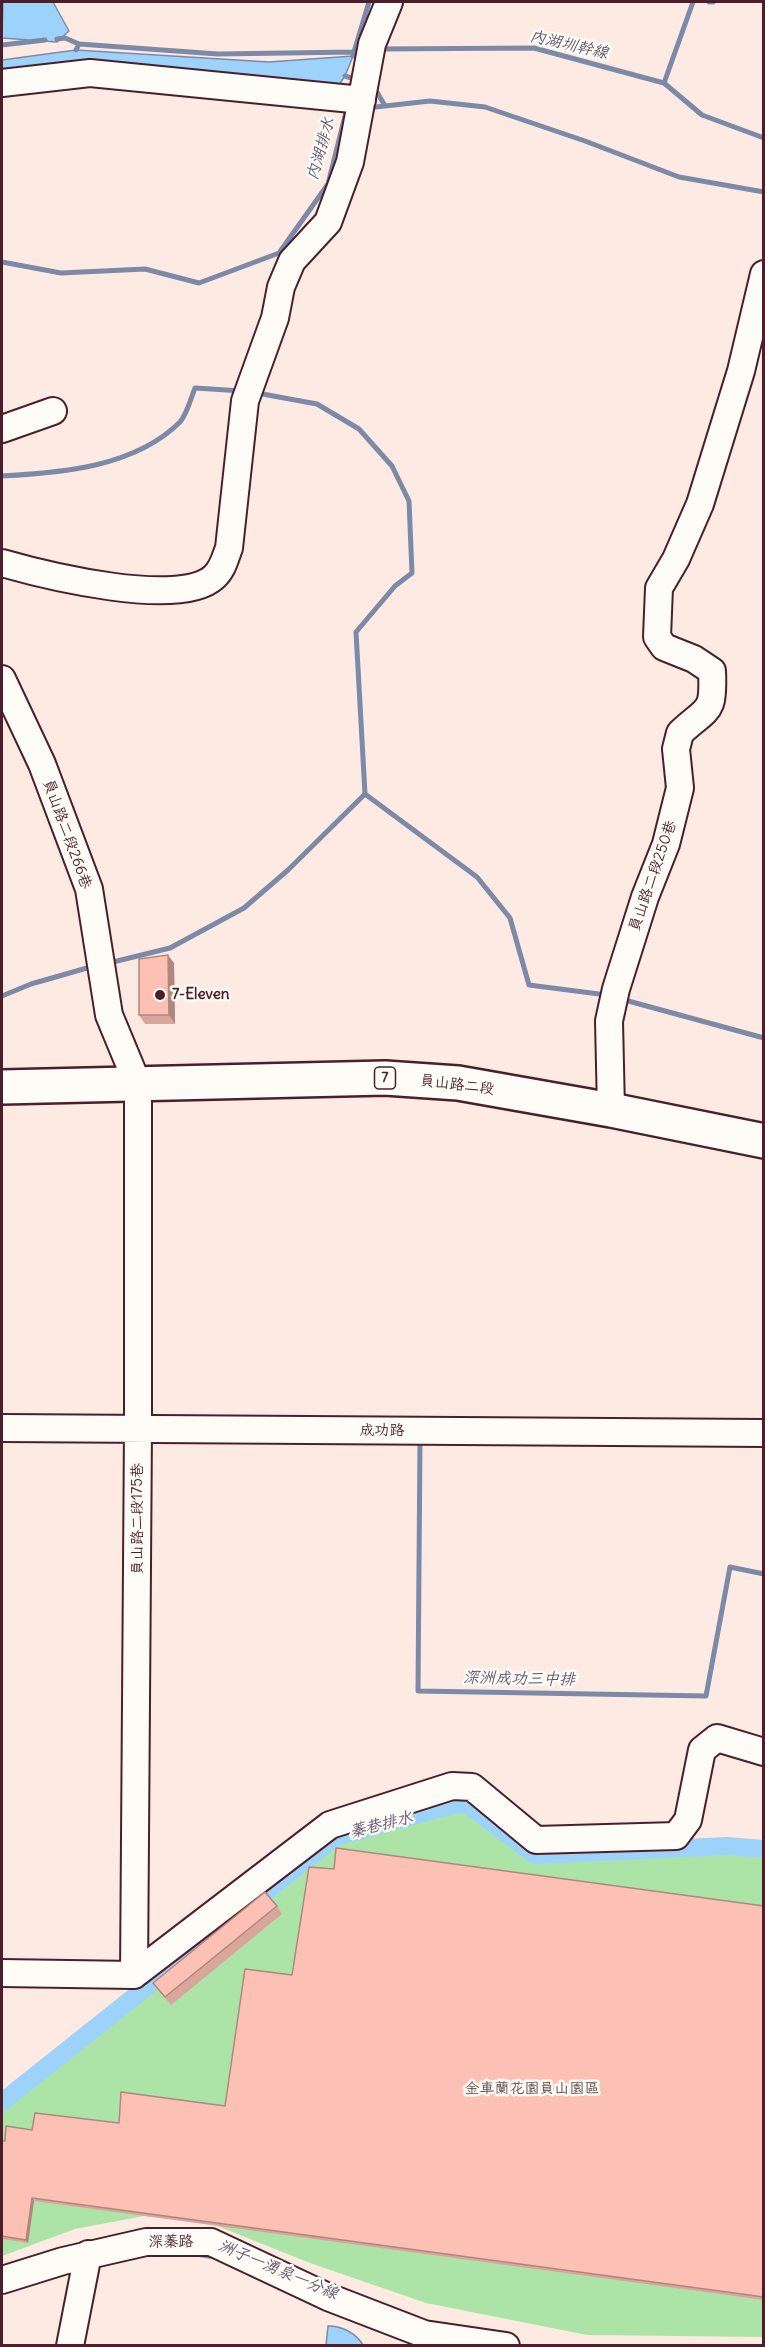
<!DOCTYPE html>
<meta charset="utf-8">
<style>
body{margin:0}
#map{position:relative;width:765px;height:2347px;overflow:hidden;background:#fdeae3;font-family:Delius,sans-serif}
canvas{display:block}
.frame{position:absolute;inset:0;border:3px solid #4a1f2b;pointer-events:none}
</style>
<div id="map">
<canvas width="765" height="2347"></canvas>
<div class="frame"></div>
</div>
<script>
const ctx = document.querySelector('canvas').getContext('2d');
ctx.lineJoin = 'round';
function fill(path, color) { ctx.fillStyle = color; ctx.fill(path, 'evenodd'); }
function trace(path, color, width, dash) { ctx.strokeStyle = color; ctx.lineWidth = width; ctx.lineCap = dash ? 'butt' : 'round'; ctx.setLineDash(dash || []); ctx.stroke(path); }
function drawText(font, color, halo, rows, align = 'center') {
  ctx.font = font + ' Delius,"LXGW WenKai TC",sans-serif'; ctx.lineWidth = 5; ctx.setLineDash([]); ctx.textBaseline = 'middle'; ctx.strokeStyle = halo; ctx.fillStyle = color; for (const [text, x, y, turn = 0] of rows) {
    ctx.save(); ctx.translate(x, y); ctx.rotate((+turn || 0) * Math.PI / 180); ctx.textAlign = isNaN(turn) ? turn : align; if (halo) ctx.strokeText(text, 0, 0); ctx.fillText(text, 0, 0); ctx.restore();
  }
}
const green = new Path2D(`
 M464,1809L526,1857L763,1851V2337L587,2335L426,2303L310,2263L210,2223L144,2216L75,2229L2,2256V2109L146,1990L339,1841Z`);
const water = new Path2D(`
 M3,2H53L69,31L57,42L2,38Z
 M76,50L269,62L353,56L345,76L335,91L2,80V60Z
 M328,2326C342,2326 356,2333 363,2345H326Z`);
const stream = new Path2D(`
 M709,2H713
 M57,39L65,38L79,44
 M2,45L45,40
 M378,49L534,48L664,83L702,115L764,138
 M76,50L79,44L218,54L354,52L369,2
 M353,56L354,52L363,51
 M345,76L358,80
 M664,83L693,2
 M374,87L385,106
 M367,108L430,101L485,107L585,141L679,177L764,192
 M2,262L61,273L145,269L199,283L279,253L328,184L346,112L352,111
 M257,393L317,404L359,429L392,466L409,501L412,573L395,586L356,632L365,794
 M2,476C61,473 135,467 180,422C187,414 191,398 195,388L242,391
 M109,963L170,948L244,908L288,870L365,794L477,877L510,918L529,985L607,995
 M2,996L31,984L94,966
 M621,999L764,1038
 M420,1440L418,1691L706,1696L730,1567L764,1574
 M196,2254L216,2257`);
const canal = new Path2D(`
 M2,2102L335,1837L453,1805L467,1804L535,1855L727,1846L764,1849`);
const minor = new Path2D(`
 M2,83L90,73L362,100
 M2,429L53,411
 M2,563C44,575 180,609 214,577C223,569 225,558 229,548L245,401L275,318L281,287L292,261L328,222L350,162L372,44L389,2
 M2,679L42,764L89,889L109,1015L138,1085V1429L134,1975
 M611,1110L609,1021L616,989L645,897L666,844L680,788L676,749L680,733C709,706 714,714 712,671L694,659L664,647L657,637L659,588L676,559L700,504L741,371L764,274
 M2,1428L764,1433
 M2,1973L134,1975
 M134,1975L330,1825L452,1786L472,1787L536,1840L676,1836L688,1820L702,1750L717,1738L764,1752
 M2,2280L63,2261L146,2242H211L328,2297L424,2334L506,2346
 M70,2346L88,2254`);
const major = new Path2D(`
 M2,1087L385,1078L458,1083L611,1110L764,1141`);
const wall = new Path2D(`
 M174,963L175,1024H145L139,1015Z
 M277,1906L282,1914L171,2005L153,1983Z
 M764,1906V2300L34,2201L28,2243L2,2239V2141H5L32,2130L119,2123L225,2106L292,1975Z`);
const shadedWall = new Path2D(`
 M168,955L174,963L175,1024L169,1015Z
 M32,2198L34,2201L28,2243L26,2240Z`);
const building = new Path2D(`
 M168,955L169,1015H139V959Z
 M336,1848L764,1906V2297L32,2198L26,2240L2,2236V2141H5L6,2126L32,2130L35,2113L119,2123L121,2092L225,2106L245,1969L292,1975L309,1867L334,1869Z
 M265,1892L277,1906L165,1997L153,1983Z`);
const markers = [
 [160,995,6,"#4a1f2b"]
];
const shields = [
 [385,1078,21]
];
const shieldNames = [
 ["7",385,1078]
];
const streetNames = [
 ["員山路二段266巷",67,834,70],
 ["員山路二段250巷",653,876,-71],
 ["員山路二段",457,1085,7],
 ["成功路",382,1431],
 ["員山路二段175巷",138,1519,-90],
 ["深蓁路",171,2242,-1]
];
const poiNames = [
 ["7-Eleven",172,995]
];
const parkNames = [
 ["金車蘭花園員山園區",532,2089]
];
const waterNames = [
 ["內湖圳幹線",569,45,13],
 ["內湖排水",321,149,-74],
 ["深洲成功三中排",519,1679,1],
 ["蓁巷排水",381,1825,-14],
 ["洲子一湧泉一分線",278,2270,23]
];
fill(green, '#ace4a8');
fill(water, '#9dd2fb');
trace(water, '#7c8aa8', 1.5);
trace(stream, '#7c8aa8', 5);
trace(canal, '#9dd2fb', 18);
trace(minor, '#4a1f2b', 30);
trace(major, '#4a1f2b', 38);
trace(minor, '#fdfcf7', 26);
trace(major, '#fdfcf7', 33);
fill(wall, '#d9a69b');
fill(shadedWall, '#b0877e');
fill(building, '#fcc1b4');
trace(building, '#b0877e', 1.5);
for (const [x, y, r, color] of markers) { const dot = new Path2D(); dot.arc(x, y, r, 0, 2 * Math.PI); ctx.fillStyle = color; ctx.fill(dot); trace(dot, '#fdfcf7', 2); }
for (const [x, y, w] of shields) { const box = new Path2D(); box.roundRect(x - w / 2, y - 11, w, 22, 4.5); ctx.fillStyle = '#fdfcf7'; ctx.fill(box); trace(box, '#4a1f2b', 1.5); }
drawText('bold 14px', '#4a1f2b', null, shieldNames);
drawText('15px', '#4a1f2b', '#fdfcf7', streetNames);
drawText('bold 15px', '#4a1f2b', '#fdfcf7', poiNames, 'left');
drawText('15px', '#62504a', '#fdfcf7', parkNames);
drawText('italic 16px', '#635569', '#fdfcf7', waterNames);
</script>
